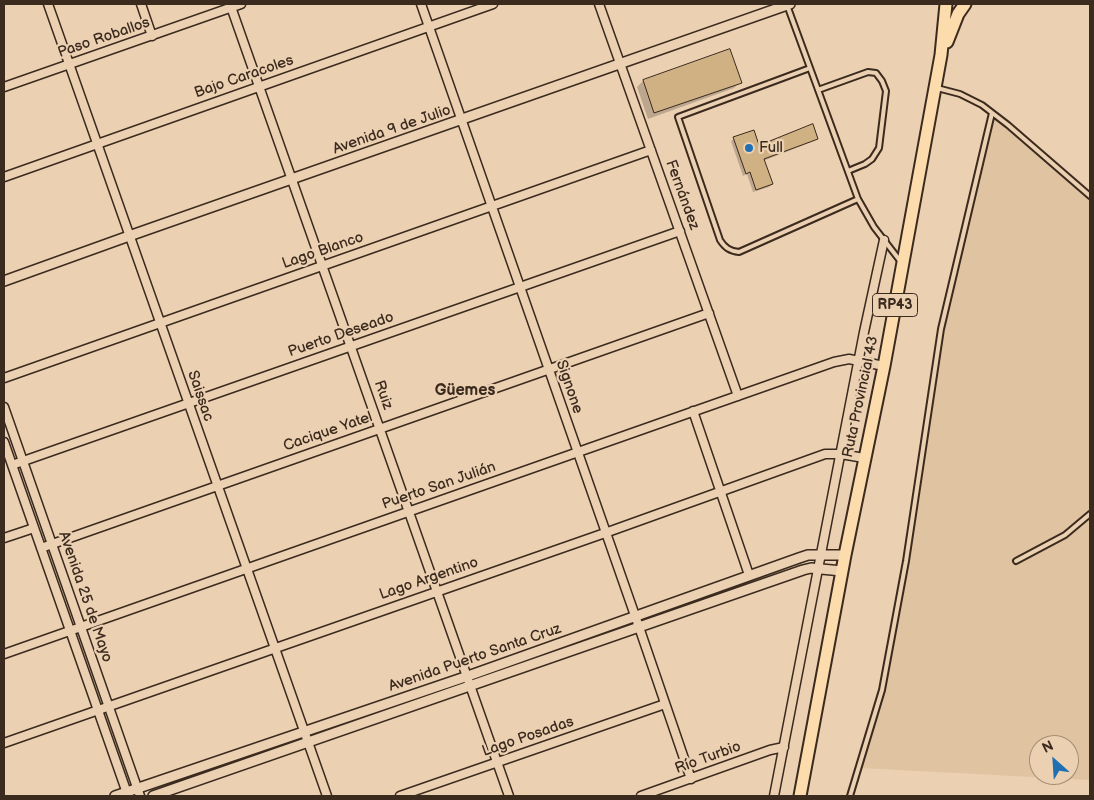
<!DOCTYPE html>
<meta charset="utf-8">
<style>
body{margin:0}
#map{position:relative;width:1094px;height:800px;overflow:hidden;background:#ebd0b2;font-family:"Balsamiq Sans",sans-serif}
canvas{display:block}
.frame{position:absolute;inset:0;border:5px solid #3b2a1e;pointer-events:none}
.north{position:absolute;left:1029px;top:735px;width:50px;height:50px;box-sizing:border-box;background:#ebd0b2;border:1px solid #a58e77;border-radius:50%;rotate:334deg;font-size:14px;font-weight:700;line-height:20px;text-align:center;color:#3b2a1e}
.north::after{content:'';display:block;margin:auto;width:18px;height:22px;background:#1f6fb2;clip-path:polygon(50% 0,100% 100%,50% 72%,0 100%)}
</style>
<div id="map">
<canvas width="1094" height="800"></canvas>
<div class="frame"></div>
<div class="north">N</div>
</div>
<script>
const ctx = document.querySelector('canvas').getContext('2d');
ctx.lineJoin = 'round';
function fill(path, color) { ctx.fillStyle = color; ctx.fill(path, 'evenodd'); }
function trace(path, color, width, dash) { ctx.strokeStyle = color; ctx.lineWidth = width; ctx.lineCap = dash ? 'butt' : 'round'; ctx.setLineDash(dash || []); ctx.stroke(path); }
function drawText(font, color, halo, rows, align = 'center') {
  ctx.font = font + ' "Balsamiq Sans",sans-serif'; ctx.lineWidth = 4.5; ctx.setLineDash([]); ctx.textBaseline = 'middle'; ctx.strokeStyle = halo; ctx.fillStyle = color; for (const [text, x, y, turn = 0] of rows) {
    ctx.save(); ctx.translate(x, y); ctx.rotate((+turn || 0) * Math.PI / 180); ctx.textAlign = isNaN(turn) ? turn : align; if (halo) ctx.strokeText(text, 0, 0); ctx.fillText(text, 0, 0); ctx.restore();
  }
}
const built = new Path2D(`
 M992,113L1090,196V780L860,768L882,690L906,561L941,329ZM1039,745H1069V775H1039Z`);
const shadow = new Path2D(`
 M729,51L740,82L734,88L648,119L637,87L643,81Z
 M817,138L814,141L763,161L772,184L769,187L753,192L747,174L743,176L731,141L734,139L758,146Z`);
const building = new Path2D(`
 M730,49L742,83L654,113L643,80Z
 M813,124L818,139L764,159L773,184L756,190L750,172L746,174L733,137L754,130L759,145Z`);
const service = new Path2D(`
 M787,5L858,199L874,227L901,262
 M810,68L678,117L720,240C725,248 730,251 739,252L858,199
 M937,88L960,94L982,105L1008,125L1090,196
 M818,90L868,72L876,73L882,81L886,91L879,148L872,159L865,164L848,171
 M1016,561L1065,535L1090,514
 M850,796L882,690L906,561L941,329L992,113`);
const minor = new Path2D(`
 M48,4L327,796
 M141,4L152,36
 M230,4L509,796
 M421,4L639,627L691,779
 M599,4L738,396
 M4,87L241,4
 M4,177L493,4
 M4,378L651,150
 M4,407L140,796
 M693,411L749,575
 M4,442L128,796
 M12,465L680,231
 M4,538L34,528
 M41,548L709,313
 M4,654L834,362L849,359L884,366
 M4,743L605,533L825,454H841L864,458
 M400,796L665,704
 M641,796L770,750L784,747
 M774,796L864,332L884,240`);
const tertiary = new Path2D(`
 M4,281L129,236L790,4
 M115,796L468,676L799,558L808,555H845
 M153,796L803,570L811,568L842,571`);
const primary = new Path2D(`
 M947,42L958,14L965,4
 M800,796L845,555L884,366L941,55L946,4`);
const markers = [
 [749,148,5,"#1f6fb2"]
];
const shields = [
 [895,305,45]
];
const shieldNames = [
 ["RP43",895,305]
];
const streetNames = [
 ["Paso Roballos",104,38,-19],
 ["Bajo Caracoles",244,77,-19],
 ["Avenida 9 de Julio",392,130,-19],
 ["Fernández",682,195,70],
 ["Lago Blanco",323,251,-19],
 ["Puerto Deseado",341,335,-19],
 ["Signone",569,387,71],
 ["Ruiz",383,395,71],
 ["Saissac",200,396,71],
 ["Ruta Provincial 43",861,397,-78],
 ["Cacique Yatel",328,432,-19],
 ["Puerto San Julián",439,486,-19],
 ["Lago Argentino",429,579,-19],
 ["Avenida 25 de Mayo",85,597,71],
 ["Avenida Puerto Santa Cruz",475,658,-19],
 ["Lago Posadas",528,737,-19],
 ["Río Turbio",708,758,-20]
];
const poiNames = [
 ["Full",759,148]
];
const neighbourhoodNames = [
 ["Güemes",465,391]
];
fill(built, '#e0c4a1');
fill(shadow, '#0003');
fill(building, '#cfb184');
trace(building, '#3b2a1e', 1);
trace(service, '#3b2a1e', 8);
trace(minor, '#3b2a1e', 11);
trace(tertiary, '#3b2a1e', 12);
trace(primary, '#3b2a1e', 15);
trace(service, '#ebd0b2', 4);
trace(minor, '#ebd0b2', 8);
trace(tertiary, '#ebd0b2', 9);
trace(primary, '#fcdcac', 11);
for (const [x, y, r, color] of markers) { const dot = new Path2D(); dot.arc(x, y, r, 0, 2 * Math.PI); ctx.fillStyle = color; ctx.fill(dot); trace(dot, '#ebd0b2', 2); }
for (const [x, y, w] of shields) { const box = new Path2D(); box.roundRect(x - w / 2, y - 11.5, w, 23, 4); ctx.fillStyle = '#ebd0b2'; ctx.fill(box); trace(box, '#3b2a1e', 1); }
drawText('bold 14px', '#3b2a1e', null, shieldNames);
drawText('15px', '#3b2a1e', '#ebd0b2', streetNames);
drawText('15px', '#3b2a1e', '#ebd0b2', poiNames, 'left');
drawText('bold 16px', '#3b2a1e', '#ebd0b2', neighbourhoodNames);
</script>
